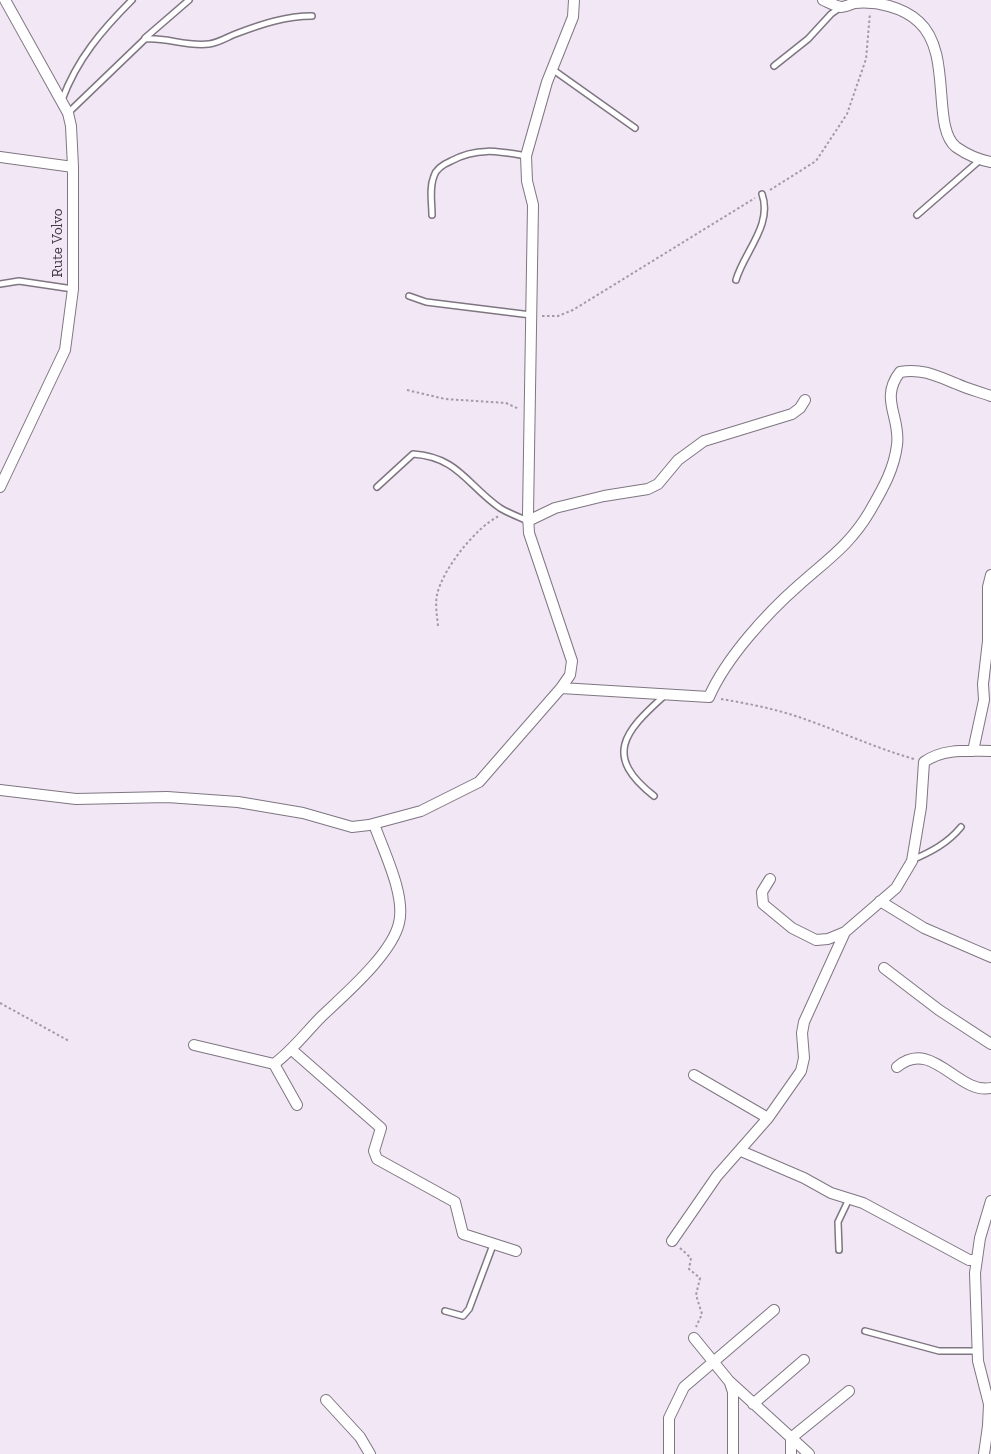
<!DOCTYPE html>
<style>
body{margin:0}
canvas{display:block;background:#f1e7f5}
</style>
<canvas width="991" height="1454"></canvas>
<script>
const ctx = document.querySelector('canvas').getContext('2d');
ctx.lineJoin = 'round';
function trace(path, color, width, dash) { ctx.strokeStyle = color; ctx.lineWidth = width; ctx.lineCap = dash ? 'butt' : 'round'; ctx.setLineDash(dash || []); ctx.stroke(path); }
function drawText(font, color, halo, rows, align = 'center') {
  ctx.font = font + ' "Zilla Slab",serif'; ctx.lineWidth = 4; ctx.setLineDash([]); ctx.textBaseline = 'middle'; ctx.strokeStyle = halo; ctx.fillStyle = color; for (const [text, x, y, turn = 0] of rows) {
    ctx.save(); ctx.translate(x, y); ctx.rotate((+turn || 0) * Math.PI / 180); ctx.textAlign = isNaN(turn) ? turn : align; if (halo) ctx.strokeText(text, 0, 0); ctx.fillText(text, 0, 0); ctx.restore();
  }
}
const path = new Path2D(`
 M770,190L816,161L847,114L866,59L870,13
 M542,316H558L573,310L755,198
 M407,390L445,399L506,403L519,409
 M438,626C437,615 435,605 437,595C442,570 476,527 499,516
 M721,699C751,704 781,710 810,721C846,734 876,748 914,759
 M0,1003L69,1041
 M680,1248L691,1258L689,1269L700,1278L696,1295L702,1314L696,1327`);
const service = new Path2D(`
 M145,38L189,0
 M774,66L808,39L831,14L841,7
 M552,69L635,128
 M62,100C77,59 102,30 132,0
 M68,113L145,39C166,37 187,47 209,44C219,43 229,36 238,33C262,24 286,16 312,16
 M432,215C432,202 429,188 434,176C436,169 444,164 451,161C476,147 498,151 526,156
 M917,215L980,160
 M736,280C744,252 773,225 762,194
 M0,284L19,281L73,289
 M409,296L426,302L531,315
 M377,487L413,454C458,457 467,485 500,508C508,513 519,517 528,521
 M654,796C603,756 624,732 664,696
 M912,860C931,852 948,843 961,827
 M839,1250L838,1222L849,1199
 M445,1311L463,1316L469,1309L493,1245
 M865,1331L939,1351H977`);
const minor = new Path2D(`
 M823,0C828,2 835,6 841,7C845,7 851,4 855,3C877,1 903,7 919,22C953,53 931,127 956,147C966,154 980,160 991,162
 M0,157L73,167
 M0,487L65,350L73,289V167L71,126L68,113L5,0
 M528,521L555,508L604,496L648,489L658,484L678,460L704,441L792,414L800,408L805,400
 M561,688L709,697C726,658 767,613 799,585C827,560 850,545 870,511C882,490 894,470 897,445C901,417 879,399 900,372C922,368 937,376 957,384C968,389 980,392 991,396
 M973,751L984,700L983,684L988,641V587L991,575
 M0,790L76,799L167,797L238,802L303,813L352,827L369,825L421,811L479,782L561,688L570,675L572,661L529,533L528,514L533,205L527,181L526,156L547,82L573,17L574,0
 M770,879L762,892L763,904L792,928L816,940L828,939L845,932L896,888L912,861L921,807L924,762C944,748 968,751 991,751
 M880,901L924,928L991,957
 M884,968L939,1010L991,1044
 M194,1045L274,1064L297,1105
 M292,1050L381,1128L374,1151L377,1159L455,1202L463,1234L516,1251
 M274,1064C293,1050 306,1032 322,1016C345,994 392,954 399,923C406,895 383,850 374,824
 M897,1067C932,1037 958,1095 991,1088
 M694,1075L768,1118
 M741,1151L804,1178L831,1193L863,1203L969,1260H976
 M672,1241L717,1176L768,1118L801,1071L804,1058L802,1033L804,1022L845,932
 M694,1338L729,1381L809,1454
 M730,1383L733,1392V1454
 M326,1400L360,1437L370,1454
 M753,1404L804,1360
 M669,1454V1418L684,1387L774,1310
 M791,1454V1438L849,1391
 M984,1454L988,1426L989,1404L978,1361L975,1273L980,1238L991,1201`);
const streetNames = [
 ["Rute Volvo",58,243,-90]
];
trace(service, '#7f7682', 8);
trace(minor, '#7f7682', 12);
trace(path, '#a29ba6', 2, [2.5, 2.5]);
trace(service, '#fff', 5);
trace(minor, '#fff', 10);
drawText('15px', '#3f3b41', '#f1e7f5', streetNames);
</script>
